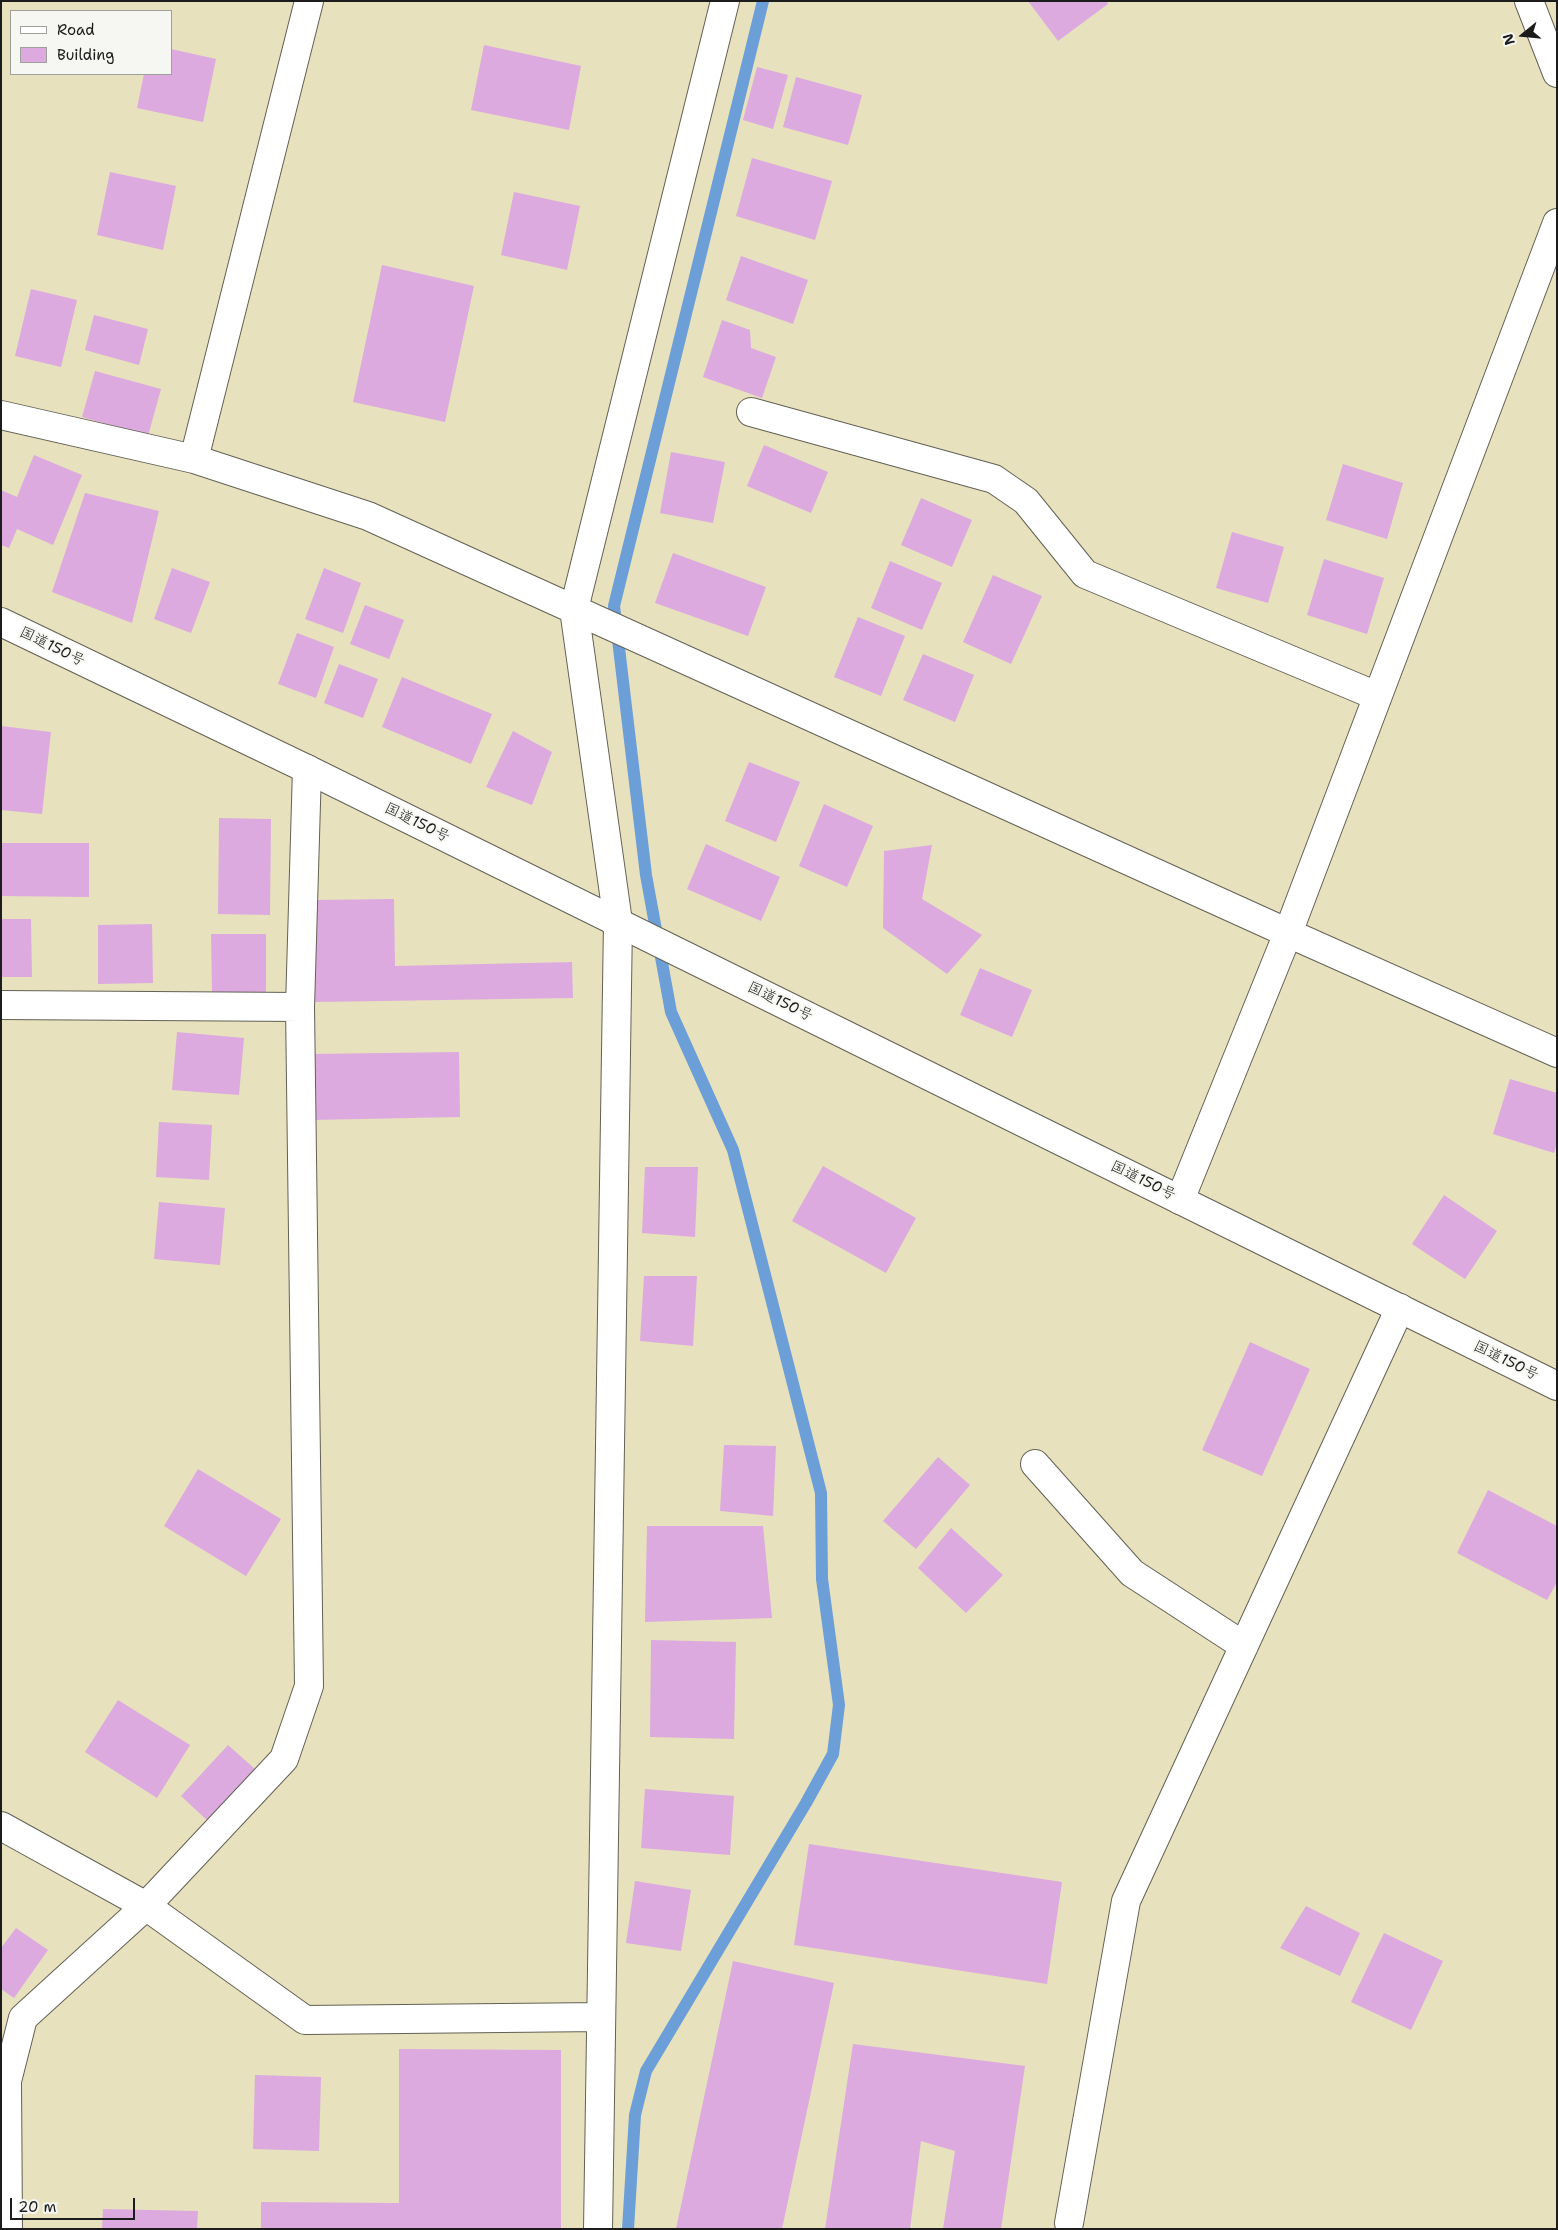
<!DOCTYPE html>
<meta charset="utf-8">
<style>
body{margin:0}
#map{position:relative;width:1558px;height:2230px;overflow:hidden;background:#e7e1be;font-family:"Shantell Sans",sans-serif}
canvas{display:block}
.frame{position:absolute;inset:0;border:2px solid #1c1c1c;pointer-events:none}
.legend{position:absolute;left:10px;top:10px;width:162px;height:65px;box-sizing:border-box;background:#f6f6f2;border:1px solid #9f9f9c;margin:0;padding:6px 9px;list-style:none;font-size:15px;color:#1c1c1c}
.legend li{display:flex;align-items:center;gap:10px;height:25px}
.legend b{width:25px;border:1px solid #9f9f9c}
.north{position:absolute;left:1498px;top:10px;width:50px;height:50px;-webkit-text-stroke:4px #f6f6f2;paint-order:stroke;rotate:253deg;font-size:14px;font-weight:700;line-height:20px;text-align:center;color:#1c1c1c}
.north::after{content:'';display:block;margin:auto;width:18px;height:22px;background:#1c1c1c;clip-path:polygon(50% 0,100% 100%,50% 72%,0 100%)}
.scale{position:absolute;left:10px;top:2198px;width:125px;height:22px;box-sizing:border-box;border:2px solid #1c1c1c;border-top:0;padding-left:6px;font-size:15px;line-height:18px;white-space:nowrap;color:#1c1c1c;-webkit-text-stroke:4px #f6f6f2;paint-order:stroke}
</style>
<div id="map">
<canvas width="1558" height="2230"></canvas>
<div class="frame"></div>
<ul class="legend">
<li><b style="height:6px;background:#fff"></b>Road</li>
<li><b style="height:14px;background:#dcaadf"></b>Building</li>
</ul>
<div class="north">N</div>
<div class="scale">20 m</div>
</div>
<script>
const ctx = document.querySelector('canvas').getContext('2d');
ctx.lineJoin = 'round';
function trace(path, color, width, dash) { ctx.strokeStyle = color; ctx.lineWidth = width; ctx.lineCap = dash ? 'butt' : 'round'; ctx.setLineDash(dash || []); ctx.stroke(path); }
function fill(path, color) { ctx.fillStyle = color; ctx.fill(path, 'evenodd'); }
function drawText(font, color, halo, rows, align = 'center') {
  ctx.font = font + ' "Shantell Sans","Klee One",sans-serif'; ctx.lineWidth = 4; ctx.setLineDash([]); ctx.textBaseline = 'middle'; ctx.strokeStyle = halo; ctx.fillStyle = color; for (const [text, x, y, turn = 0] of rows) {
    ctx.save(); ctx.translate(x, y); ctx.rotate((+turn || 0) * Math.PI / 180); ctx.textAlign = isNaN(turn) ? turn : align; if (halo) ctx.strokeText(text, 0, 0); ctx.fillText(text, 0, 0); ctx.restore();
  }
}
const stream = new Path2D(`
 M628,2229L635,2115L646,2071L806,1803L833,1754L839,1705L822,1579L821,1493L733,1150L671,1012L646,875L614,606L763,1`);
const building = new Path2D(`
 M1028,1H1106L1108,4L1058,41Z
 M484,45L581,66L569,130L471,110Z
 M171,49L216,59L203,122L137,108L144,74H171Z
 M757,67L788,75L773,129L743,120Z
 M796,77L862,95L848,145L783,127Z
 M752,158L832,181L815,240L736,216Z
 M110,172L176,186L163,250L97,235Z
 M514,192L580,206L567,270L501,255Z
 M741,256L808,280L793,324L726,300Z
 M382,265L474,286L445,422L353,402Z
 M31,289L77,300L61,367L15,356Z
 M94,315L148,329L139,365L85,350Z
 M722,320L750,330L751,348L776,357L762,398L703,377Z
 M95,371L161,389L148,436L82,417Z
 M764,445L828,472L811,513L747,486Z
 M671,452L725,462L713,523L660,513Z
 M34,455L82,475L53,545L17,529L9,548L1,545V490L17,497Z
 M1343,464L1403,483L1387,539L1326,520Z
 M85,493L159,511L132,623L52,592Z
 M921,498L972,520L952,567L901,545Z
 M1232,532L1284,547L1268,603L1216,588Z
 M673,553L766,587L748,636L655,603Z
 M1324,559L1384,578L1367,634L1307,615Z
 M890,561L942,583L922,630L871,608Z
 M172,568L210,582L191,633L154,619Z
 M324,568L361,583L343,633L305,619Z
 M993,575L1042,596L1011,664L963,642Z
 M365,605L404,620L389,659L350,644Z
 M858,617L905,636L881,696L834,677Z
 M297,633L334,647L316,698L278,684Z
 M923,654L974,675L955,722L903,700Z
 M339,664L378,679L363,718L324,703Z
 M402,677L492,714L471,764L382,727Z
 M1,726L51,732L42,814L1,810Z
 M513,731L552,752L532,805L486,787Z
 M749,762L800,782L776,842L725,821Z
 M824,804L873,826L847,887L799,866Z
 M219,818L271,819L270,915L218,914Z
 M1,843H89V897L1,896Z
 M706,844L780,877L761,921L687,889Z
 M932,845L922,899L982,935L947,974L883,928L884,851Z
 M394,899L395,966L572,962L573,998L315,1002L314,900Z
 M1,919H31L32,977H1Z
 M152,924L153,983L98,984V925Z
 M211,934H266V993H212Z
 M980,968L1032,990L1012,1037L960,1015Z
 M177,1032L244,1038L239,1095L172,1090Z
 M459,1052L460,1117L312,1120L311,1054Z
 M1510,1079L1557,1093V1143L1554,1153L1493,1134Z
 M159,1122L212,1125L209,1180L156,1177Z
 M823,1166L916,1218L886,1273L792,1221Z
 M645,1167H698L695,1237L642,1233Z
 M1444,1195L1497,1231L1465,1279L1412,1244Z
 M159,1202L225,1208L220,1265L154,1259Z
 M644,1276H697L693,1346L640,1341Z
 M1250,1342L1310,1369L1262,1476L1202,1450Z
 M724,1445L776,1446L773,1516L720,1511Z
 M938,1457L970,1485L916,1549L883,1521Z
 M198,1469L281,1519L246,1576L164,1526Z
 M1488,1490L1557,1526V1582L1547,1600L1457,1553Z
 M647,1526H763L772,1618L645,1622Z
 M951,1528L1003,1575L966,1613L918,1568Z
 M651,1640L736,1642L734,1739L650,1737Z
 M118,1700L190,1745L157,1798L85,1752Z
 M228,1745L255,1769L208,1821L181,1796Z
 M645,1789L734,1796L730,1855L641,1848Z
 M809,1844L1062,1882L1047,1984L794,1945Z
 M635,1881L691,1890L681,1951L626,1943Z
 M1306,1906L1360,1933L1340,1976L1280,1948Z
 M16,1928L48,1950L14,1998L1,1989V1948Z
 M1384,1933L1443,1961L1411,2030L1351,2002Z
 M733,1961L834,1983L782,2229H676Z
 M853,2044L1025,2066L1001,2229H943L955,2151L921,2141L910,2229H825Z
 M399,2049L561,2050V2229H261V2202L399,2203Z
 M255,2075L321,2077L319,2151L253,2149Z
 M103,2209L198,2211L197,2229H102Z`);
const minor = new Path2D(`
 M1529,1L1557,73
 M751,412L994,479L1026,501L1085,574L1377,696
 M1,415L194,459L368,516L1288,933L1557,1053
 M194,459L309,1
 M1,1005L300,1007
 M1180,1200L1288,933L1557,223
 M1035,1464L1132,1573L1244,1646
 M1,1826L146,1906L305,2020L601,2017
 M1069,2223L1126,1901L1400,1308
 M8,2229L7,2081L23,2018L146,1906L284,1759L309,1686L300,1007L307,769
 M598,2229L618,922L574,609L725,1`);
const highway = new Path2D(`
 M1,622L307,769L1557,1386`);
const streetNames = [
 ["国道150号",52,647,26],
 ["国道150号",417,823,26],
 ["国道150号",780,1002,26],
 ["国道150号",1143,1181,26],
 ["国道150号",1506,1361,26]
];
trace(stream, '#6c9ed7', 12);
fill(building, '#dcaadf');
trace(minor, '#636155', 30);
trace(highway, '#636155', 30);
trace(minor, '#fff', 28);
trace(highway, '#fff', 28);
drawText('15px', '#1c1c1c', '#f6f6f2', streetNames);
</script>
